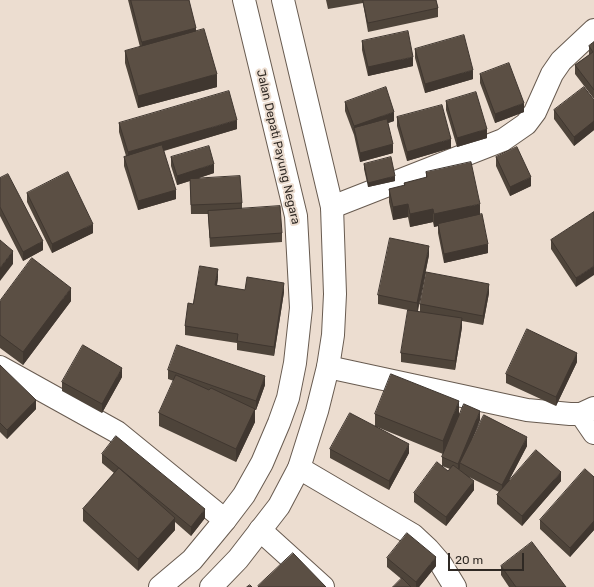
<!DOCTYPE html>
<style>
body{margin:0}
#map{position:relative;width:594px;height:587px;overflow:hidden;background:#ecddd0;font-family:Rubik,sans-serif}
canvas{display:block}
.scale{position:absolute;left:448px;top:553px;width:76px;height:18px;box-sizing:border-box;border:2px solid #2f2924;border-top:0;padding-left:5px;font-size:12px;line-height:14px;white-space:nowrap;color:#2f2924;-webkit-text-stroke:3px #ecddd0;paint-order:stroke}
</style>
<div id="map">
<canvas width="594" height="587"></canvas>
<div class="scale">20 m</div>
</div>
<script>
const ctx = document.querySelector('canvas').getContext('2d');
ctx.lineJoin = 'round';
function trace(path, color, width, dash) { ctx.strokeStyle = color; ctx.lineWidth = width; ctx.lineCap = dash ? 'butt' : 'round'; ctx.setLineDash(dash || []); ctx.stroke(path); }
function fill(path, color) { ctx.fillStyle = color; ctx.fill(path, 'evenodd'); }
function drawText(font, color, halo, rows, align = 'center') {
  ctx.font = font + ' Rubik,sans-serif'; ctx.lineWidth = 4; ctx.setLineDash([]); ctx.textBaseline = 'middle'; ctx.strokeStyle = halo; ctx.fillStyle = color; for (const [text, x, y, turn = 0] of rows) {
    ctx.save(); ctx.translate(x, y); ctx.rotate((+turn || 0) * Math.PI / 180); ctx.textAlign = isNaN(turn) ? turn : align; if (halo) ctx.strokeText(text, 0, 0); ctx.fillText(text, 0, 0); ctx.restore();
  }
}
const street = new Path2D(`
 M332,207L503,140L526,124L535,112L552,74L561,61L594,30
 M0,367L117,432L225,520
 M328,367L527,410L570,414H581L594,408
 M581,414L594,433
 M299,468L413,535L428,549L441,564L455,587
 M260,530L323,587`);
const highway = new Path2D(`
 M160,587L192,560L225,520L244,495L262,463L279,423L288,398L295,363L301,308L296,216L244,0
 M211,587L238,559L279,506L299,468L317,411L328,367L333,335L335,294L332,207L283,0`);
const wall = new Path2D(`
 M128,0H189L196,31L217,87L138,108L125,63V51L140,47Z
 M326,0H436L438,8V17L368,32L363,3L328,9Z
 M362,41L413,66L368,76L362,50Z
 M594,42V99L575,74V65L589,55V46Z
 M415,49L473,79L425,93L415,58Z
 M480,74L524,112L495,123L480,83Z
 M594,100V130L574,146L554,119V110Z
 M446,101L487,138L457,147L446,110Z
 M345,102L394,121L388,123L393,153L360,162L354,135L345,111Z
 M397,117L451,148L407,161L397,126Z
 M119,123L237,129L164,151L176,199L138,210L124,166V157L126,156L119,132Z
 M171,157L214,173L199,178L242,203V209L282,233V242L210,247L208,214H191L190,181L177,185L171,166Z
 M496,157L531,186L510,196L496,166Z
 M364,164L395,181L368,187L364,169Z
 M426,172L480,214L488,253L444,263L438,233V226L434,227L433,222L410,227L408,217L393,220L389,202V189L404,186V183L426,178Z
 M0,178L43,250L23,261L0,216Z
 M27,193L93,233L52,253L27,202Z
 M594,212L576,287L551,249V240Z
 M429,255L418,311L420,312V304L489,293L483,325L462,321V327L455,370L401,362V353L408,310L378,304V295Z
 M218,278L217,286L245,290L284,292L274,356L237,350V343L185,335V326L193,304Z
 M0,301H71L23,365L0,348Z
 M577,362L556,406L506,383V374Z
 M0,365L36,409L7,439L0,432Z
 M168,370L265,385L256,410H255V422L236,462L159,426V413L174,381L168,379Z
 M122,377L102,413L62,391V382Z
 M375,414H459L480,420L472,440L527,446L509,480L561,481L522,526L497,504V495L499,492L469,477L474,490L446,526L414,502V493L448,471L450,469L442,466V457L443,454L377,427L409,453L389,490L330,458V449L375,426Z
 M102,454L205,518L191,536L175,522V530L138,571L83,521V509L114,473L102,463Z
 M594,477V530L570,557L540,529V520Z
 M387,558L436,566L419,587H411L387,567Z
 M501,566L566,587H509L501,575Z`);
const shadedWall = new Path2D(`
 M196,28V40L142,55V42Z
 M413,57V66L368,76V67Z
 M473,70V79L425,93V84Z
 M217,74V87L138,108V96Z
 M524,103V112L495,123V114Z
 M394,112V121L356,134L354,128V135V126Z
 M237,120V129L128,161V152Z
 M594,121V130L574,146V137Z
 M487,129V138L457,147V138Z
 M451,139V148L407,161V152Z
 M393,144V153L360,162V153Z
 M214,164V173L177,185V176Z
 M395,176V181L368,187V183Z
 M531,177V186L510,196V187Z
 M176,190V199L138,210V201Z
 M408,204V217L393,220V207Z
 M480,204V216L438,224V226L434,227V214Z
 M433,209V222L410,227V214Z
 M93,224V233L52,253V244Z
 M43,241V250L23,261V252Z
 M488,244V253L444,263V254Z
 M429,246V255L417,312V303Z
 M13,251V264L0,281V268Z
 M594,266V275L576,287V278Z
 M218,269V278L215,294V285Z
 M284,283V292L274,356V347Z
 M489,284V293L483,325V316Z
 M71,288V301L23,365V352Z
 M462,318V327L455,370V361Z
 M577,353V362L556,406V397Z
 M122,368V377L102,413V404Z
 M265,376V385L256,410V401Z
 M36,400V409L7,439V430Z
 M459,401V414L443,454V441Z
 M255,409V422L236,462V449Z
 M480,411V420L462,464L460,463V468L458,473V464Z
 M527,437V446L502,494V485Z
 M409,444V453L389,490V481Z
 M561,472V481L522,526V516Z
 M474,481V490L446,526V517Z
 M205,509V518L191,536V527Z
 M175,518V530L138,571V559Z
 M594,521V530L570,557V548Z
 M436,557V566L419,587H416V582Z`);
const building = new Path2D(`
 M131,0H189L196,28L142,42Z
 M363,0H436L438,8L368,23Z
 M204,29L217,74L138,96L125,51Z
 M408,31L413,57L368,67L362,41Z
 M464,35L473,70L425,84L415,49Z
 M594,42V90L575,65L593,52L589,46Z
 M509,63L524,103L495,114L480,74Z
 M386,87L394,112L354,126L345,102Z
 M584,87L594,100V121L574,137L554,110Z
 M229,91L237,120L128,152L119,123Z
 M476,92L487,129L457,138L446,101Z
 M442,105L451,139L407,152L397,117Z
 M387,119L393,144L360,153L354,128Z
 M162,145L176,190L138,201L124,157Z
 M209,146L214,164L177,176L171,157Z
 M517,147L531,177L510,187L496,157Z
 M391,157L395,176L368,183L364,164Z
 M471,162L480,204L434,214L433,209L410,214L408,204L393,207L389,189L405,185L404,183L427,177L426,172Z
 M68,172L93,224L52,244L27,193Z
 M8,174L43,241L23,252L0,207V178Z
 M240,176L242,203L191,205L190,179Z
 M280,206L282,233L210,238L208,211Z
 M594,212V266L576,278L551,240Z
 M482,214L488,244L444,254L438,224Z
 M390,238L429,246L417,303L378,295Z
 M0,240L13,251L0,268Z
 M32,258L71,288L23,352L0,335V301Z
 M200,266L218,269L215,285L245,290L247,277L284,283L274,347L237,341L238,334L185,326L188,303L193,304Z
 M426,272L489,284L483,316L420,304Z
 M408,310L462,318L455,361L401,353Z
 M527,329L577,353L556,397L506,374Z
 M83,345L122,368L102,404L62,382Z
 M177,345L265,376L256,401L168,370Z
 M0,365L36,400L7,430L0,423Z
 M391,374L459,401L443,441L375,414Z
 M176,375L209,390L211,388L255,409L236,449L159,413Z
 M464,404L480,411L458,464L442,457Z
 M350,413L409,444L389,481L330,449Z
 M484,415L527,437L502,485L460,463Z
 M116,436L205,509L191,527L102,454Z
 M536,450L561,472L522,516L497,495Z
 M437,462L448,471L453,465L474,481L446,517L414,493Z
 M119,468L175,518L138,559L83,509Z
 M585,469L594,477V521L570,548L540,520Z
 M407,533L436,557L416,582L387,558Z
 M532,542L566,587H516L501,566Z
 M293,553L326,587H259L258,586Z
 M402,578L411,587H393Z
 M250,585L252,587H247Z`);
const streetNames = [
 ["Jalan Depati Payung Negara",278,147,77]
];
trace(street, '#685b50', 24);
trace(highway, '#685b50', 24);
trace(street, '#fff', 22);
trace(highway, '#fff', 22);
fill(wall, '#4e443a');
fill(shadedWall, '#403730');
fill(building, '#5b4f44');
trace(building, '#403730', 1);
drawText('12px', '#2f2924', '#ecddd0', streetNames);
</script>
